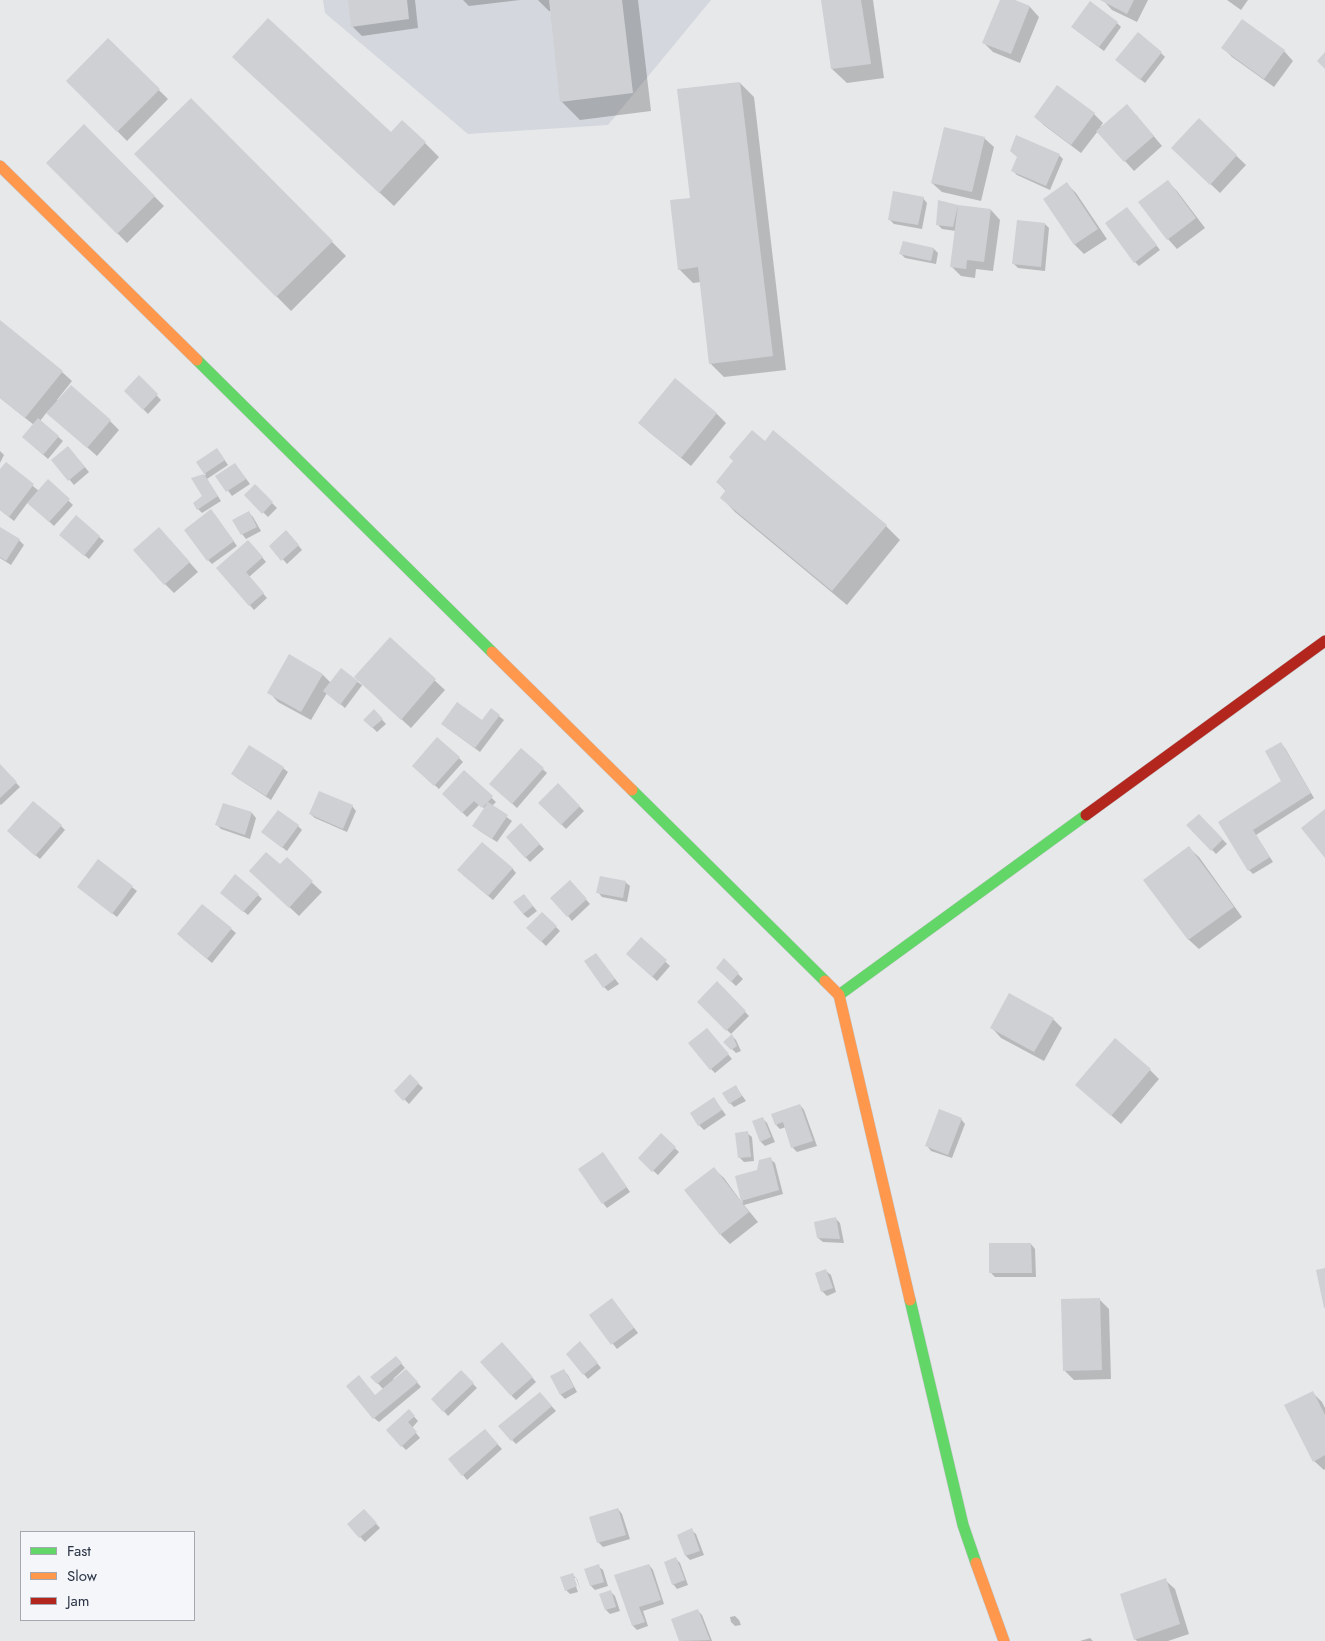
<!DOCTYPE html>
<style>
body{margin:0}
#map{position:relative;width:1325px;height:1641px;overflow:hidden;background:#e6e8ea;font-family:Jost,sans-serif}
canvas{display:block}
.legend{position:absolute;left:20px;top:1531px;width:175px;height:90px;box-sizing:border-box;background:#f4f6f9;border:1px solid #a4a8b1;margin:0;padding:6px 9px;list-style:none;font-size:15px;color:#2b3445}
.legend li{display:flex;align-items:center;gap:10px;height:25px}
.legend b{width:25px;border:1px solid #a4a8b1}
</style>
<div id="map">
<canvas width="1325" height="1641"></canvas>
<ul class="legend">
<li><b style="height:6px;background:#63d668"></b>Fast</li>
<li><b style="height:6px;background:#ff974d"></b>Slow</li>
<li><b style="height:6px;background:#b3261e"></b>Jam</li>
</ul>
</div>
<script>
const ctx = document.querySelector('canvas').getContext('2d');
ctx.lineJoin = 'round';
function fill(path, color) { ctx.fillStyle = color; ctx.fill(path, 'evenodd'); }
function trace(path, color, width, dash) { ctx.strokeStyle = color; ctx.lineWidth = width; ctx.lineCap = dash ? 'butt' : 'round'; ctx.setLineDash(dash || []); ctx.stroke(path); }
const built = new Path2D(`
 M323,0H711L608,125L468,134L325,13Z`);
const shadow = new Path2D(`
 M349,0H415L418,28L362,36L352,26Z
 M463,0H520L469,6Z
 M538,0H638L651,111L580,120L561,101L551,11H549Z
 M822,0H873L884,78L847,83L832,69Z
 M1001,0H1012L1030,7L1039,17L1020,63L993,52L984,43Z
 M1103,0H1148L1137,22L1112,10Z
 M1227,0H1248L1241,10Z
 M1117,23L1121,27L1104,51L1077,31Z
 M108,40L168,99L127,141L68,81Z
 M1223,48L1284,51L1293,61L1274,87L1232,57Z
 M1161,53L1165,57L1145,83L1121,64Z
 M248,71L392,133L425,143L439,157L394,206Z
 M740,83L754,97L786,370L724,377L710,363L701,282L693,283L679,269L691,199Z
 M191,100L346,256L291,311L136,154Z
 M1094,114L1103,123L1100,127L1136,115L1162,146L1134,171L1098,131L1081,153L1045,126L1035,117Z
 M1199,120L1246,165L1220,193L1182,157Z
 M84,126L164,206L127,243L48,163Z
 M984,138L994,147L981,201L942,192L932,183Z
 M1059,155L1063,159L1050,190L1017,175L1012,170Z
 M1167,181L1177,191L1205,228L1177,249L1168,239L1140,202Z
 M1067,184L1076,193L1107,239L1084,254L1075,245L1045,199Z
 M923,198L927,203L922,229L894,224L889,219Z
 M939,202L958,206L960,208L991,210L1000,220L993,271L976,269L975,278L961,276L952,267L956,231L942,229L938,225Z
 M1127,208L1160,250L1139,266L1135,262Z
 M1045,224L1049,228L1045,271L1018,268L1014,264Z
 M903,242L934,249L938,253L936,264L905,258L901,254Z
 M0,322L62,372L72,381L57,400L110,421L119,430L97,456L47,412L40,421L63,441L48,459L28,441L34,425L0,398Z
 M139,377L161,400L148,414L125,391Z
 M716,413L726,423L691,466L649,432L640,423Z
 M765,442L886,526L900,540L847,605L735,512L721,497L726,491L717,482Z
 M217,449L228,465L207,479L221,501L202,513L198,509L204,496L193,479L206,475L198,462Z
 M0,451L4,455L0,463Z
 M72,452L89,472L74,485L53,460Z
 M6,464L39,491L48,481L73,505L54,526L28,502L14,521L0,510V471Z
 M235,464L250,484L232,496L217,476Z
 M255,486L277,508L268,517L246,495Z
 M249,513L253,517L261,531L246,539L242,534Z
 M215,515L237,546L212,564L208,560Z
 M76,517L104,541L89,559L65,539Z
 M0,529L19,540L24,545L11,565L0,558Z
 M291,536L302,550L287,564L271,546Z
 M168,538L198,572L174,593L165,584Z
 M253,546L266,562L249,577L267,598L254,610L218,569Z
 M390,639L445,690L411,728L363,684L345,708L327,693L311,720L278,702L269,692L323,675L331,683L341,670L362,685Z
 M491,710L504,720L480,752L447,728L482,722Z
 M374,711L386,724L377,732L365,720Z
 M1280,743L1285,748L1314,798L1256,835L1273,862L1253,874L1249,870L1219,823L1283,781Z
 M522,750L547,773L517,808L495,788Z
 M459,758L463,762L439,789L414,766Z
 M0,766L20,787L1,805L0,804Z
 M283,768L288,772L271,800L237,778L233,774Z
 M464,772L496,802L492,806L512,821L497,842L478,830L485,809L480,804L467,817L444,794Z
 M558,785L584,811L566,829L540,803Z
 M224,804L252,813L256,818L250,839L221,829L217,825Z
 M352,806L356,811L347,832L315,818L310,814Z
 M1199,815L1227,844L1216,854L1188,825Z
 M521,825L544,849L530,862L507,837Z
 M61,826L65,830L40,859L13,836Z
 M298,826L302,830L287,851L262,832Z
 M1189,848L1199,857L1242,917L1199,949L1189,940L1145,880Z
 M287,859L322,892L299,916L260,880L280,866Z
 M99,861L137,891L117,917L83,891Z
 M512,868L516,873L493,900L463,875Z
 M625,882L630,886L627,902L602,897L598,892Z
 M574,886L590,904L572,921L568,916Z
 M258,895L262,899L248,915L226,897Z
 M528,900L537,911L528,918L523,914Z
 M202,905L236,933L212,963L183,939Z
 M542,913L560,931L546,946L528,928Z
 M641,939L670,966L657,981L628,954Z
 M596,954L619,984L608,991L604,987Z
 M724,960L743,979L736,986L717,968Z
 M717,983L749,1016L731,1034L699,1002Z
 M1053,1019L1062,1028L1044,1061L1001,1038L992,1028Z
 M711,1034L732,1059L715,1073L711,1069Z
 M732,1036L736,1040L741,1051L736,1053L725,1042Z
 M1150,1070L1159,1079L1121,1124L1077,1085Z
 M410,1076L423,1088L409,1104L396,1091Z
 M736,1087L746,1101L734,1107L730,1103Z
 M714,1099L726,1115L704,1130L699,1125Z
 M800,1105L804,1110L817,1146L797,1152L793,1148L786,1127L780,1129L776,1125Z
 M762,1118L767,1123L775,1142L765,1146L761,1142L753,1122Z
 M961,1119L965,1124L952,1158L931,1151L927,1146Z
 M747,1133L752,1137L754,1161L744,1162L740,1158Z
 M661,1135L679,1152L658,1175L639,1158Z
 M603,1153L630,1192L607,1208L603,1203Z
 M770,1159L775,1163L783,1194L744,1205L758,1222L730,1244L721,1235L714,1169L724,1178L743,1204L736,1177L758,1171Z
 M835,1218L840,1223L844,1243L823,1242L818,1238Z
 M1031,1244L1035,1249L1036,1277H995L991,1273Z
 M826,1271L831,1275L836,1292L827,1296L822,1291Z
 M612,1299L638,1333L617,1349L590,1315Z
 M1100,1300L1109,1309L1111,1379L1074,1380L1064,1370Z
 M584,1347L601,1368L588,1379L567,1354Z
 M507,1348L536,1382L516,1400L512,1396Z
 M400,1362L405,1368L393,1379L394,1380L411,1375L421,1387L379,1422L374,1418L375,1396L383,1389L372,1377Z
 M563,1370L568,1375L577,1392L565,1399L561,1395L551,1377Z
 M461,1372L477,1388L448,1416L433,1399Z
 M1312,1392L1322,1402L1325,1408V1469L1324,1470L1314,1461Z
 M544,1398L556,1411L516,1444L512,1440Z
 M409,1411L418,1421L412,1428L420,1438L406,1450L402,1446Z
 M489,1435L502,1449L467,1480L463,1475Z
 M618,1509L622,1514L630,1539L603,1547L599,1543L591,1517Z
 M368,1515L380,1528L365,1542L348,1524Z
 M691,1530L696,1534L704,1555L690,1560L686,1556L678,1535Z
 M676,1559L680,1563L688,1585L677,1589L673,1584Z
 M649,1565L653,1570L664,1604L643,1611L648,1626L637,1630L633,1626Z
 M598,1566L603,1570L608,1586L595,1590L591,1586L586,1569Z
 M572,1574L577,1579L581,1591L576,1578H573L578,1592L570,1594L566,1590Z
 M1165,1580L1175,1589L1189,1634L1168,1641H1137L1135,1639Z
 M610,1591L615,1596L620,1611L610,1614L606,1610Z
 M698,1611L702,1615L712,1641H680L672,1620Z
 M735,1616L739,1620L741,1625L735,1626L731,1622L730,1617Z
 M1090,1638L1093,1641H1080Z`);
const building = new Path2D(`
 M348,0H407L409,19L351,27Z
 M549,0H622L633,93L560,102Z
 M821,0H861L871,64L831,69Z
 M1000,0H1015L1030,6L1011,54L982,43Z
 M1100,0H1134L1127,14Z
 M1090,1L1118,22L1099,47L1071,27Z
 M268,18L391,132L402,120L426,142L379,193L232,57Z
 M1242,19L1285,50L1264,79L1221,48Z
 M1138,32L1162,52L1140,80L1115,60Z
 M108,38L160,89L117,132L66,81Z
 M1325,52V69L1317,61Z
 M740,82L773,356L709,364L698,267L678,270L670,200L690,198L677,89Z
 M1057,85L1095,113L1071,145L1034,117Z
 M191,98L333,241L276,297L134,154Z
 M1127,104L1154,136L1124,162L1096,131Z
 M1199,118L1237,155L1210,185L1171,148Z
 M84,124L155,196L117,234L46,163Z
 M944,127L985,137L972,192L931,183Z
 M1016,135L1060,154L1046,186L1011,171L1017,157L1010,151Z
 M1168,180L1196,218L1167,240L1138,202Z
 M1067,182L1098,229L1074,245L1043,199Z
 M893,191L924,197L918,225L888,220Z
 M938,200L958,205L953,227L936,225Z
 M958,205L991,209L984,262L967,260L966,269L950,267Z
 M1127,207L1157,245L1134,263L1105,223Z
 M1017,220L1045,223L1041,267L1012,264Z
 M903,241L934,248L931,261L899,254Z
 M0,320L63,371L25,418L0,398Z
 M139,375L158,394L143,410L124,391Z
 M675,378L717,413L681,458L638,423Z
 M71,385L111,420L87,448L46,413Z
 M38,418L59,436L43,455L22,437Z
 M752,430L765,441L773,430L887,525L832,591L720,498L726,490L716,482L733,461L729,457Z
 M68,446L85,467L68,481L51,460Z
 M217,448L225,460L204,474L196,462Z
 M6,462L34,484L9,517L0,510V469Z
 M235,463L246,479L226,492L215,476Z
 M204,474L218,496L197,510L193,503L202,496L191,478Z
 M48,479L70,499L49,522L27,503Z
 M255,484L273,502L262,514L244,495Z
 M211,509L234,541L207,561L184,530Z
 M249,511L257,527L241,535L232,520Z
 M76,515L100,536L84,556L59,535Z
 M0,527L20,539L6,561L0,557Z
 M159,527L190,562L164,585L133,550Z
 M286,530L299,545L281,561L269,546Z
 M248,540L263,557L246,572L264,593L249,606L216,568Z
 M390,637L436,679L401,720L354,677Z
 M289,654L323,674L301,712L267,693Z
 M341,668L358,681L340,705L323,691Z
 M457,702L482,720L491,708L500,715L475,748L441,724Z
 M374,709L383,719L372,728L363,720Z
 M437,737L460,757L434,786L412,766Z
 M1281,742L1311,793L1253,830L1270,857L1248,871L1218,822L1281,781L1265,751Z
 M249,745L284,767L266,796L231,774Z
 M521,748L544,768L512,804L489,784Z
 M0,764L17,782L0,798Z
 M464,770L493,796L488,802L508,815L492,839L472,826L488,802L482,808L474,801L462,813L442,794Z
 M558,783L580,806L561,825L538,803Z
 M319,791L353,805L343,829L309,814Z
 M33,801L62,825L35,856L7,831Z
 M223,803L252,812L245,835L215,825Z
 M1325,809V858L1301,828Z
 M278,810L299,825L282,848L261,832Z
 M1199,814L1223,839L1211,851L1186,825Z
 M521,823L540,844L525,858L506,837Z
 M482,842L513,868L488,896L457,870Z
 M1189,846L1234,907L1188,940L1143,880Z
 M266,852L280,864L287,857L313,881L289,908L249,871Z
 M98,859L133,886L112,914L77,887Z
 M235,874L259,894L243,912L220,893Z
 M600,876L626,881L623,898L596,893Z
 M570,880L587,899L567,917L550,898Z
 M524,894L533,906L523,914L513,902Z
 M202,904L232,928L207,959L177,934Z
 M542,912L557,926L541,942L526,928Z
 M641,937L667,960L652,977L626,954Z
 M596,953L615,979L603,988L584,961Z
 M724,958L739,973L731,982L716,968Z
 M717,981L746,1011L726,1031L697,1002Z
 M1009,993L1054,1018L1034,1052L990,1028Z
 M707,1028L729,1054L710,1070L688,1043Z
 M732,1034L737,1046L731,1050L723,1042Z
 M1115,1038L1151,1069L1111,1116L1075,1085Z
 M410,1074L419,1083L403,1101L394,1091Z
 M736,1085L742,1096L729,1104L722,1093Z
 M714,1097L722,1110L698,1126L690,1113Z
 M800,1104L813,1141L791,1148L783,1122L775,1125L771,1114Z
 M939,1109L962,1118L948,1155L925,1146Z
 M763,1117L771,1137L760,1142L752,1121Z
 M748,1131L751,1157L738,1158L735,1133Z
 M661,1133L676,1147L652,1172L638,1158Z
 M603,1152L627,1187L602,1204L578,1169Z
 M771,1157L779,1190L741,1201L735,1176L757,1170L759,1160Z
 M714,1167L749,1212L720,1235L684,1190Z
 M836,1217L840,1239L817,1238L814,1222Z
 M989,1243H1031L1032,1273H989Z
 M1325,1268V1308H1324L1316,1270Z
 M826,1269L833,1288L821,1292L815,1273Z
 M612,1298L634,1328L611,1345L589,1315Z
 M1100,1298L1102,1370L1063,1371L1061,1299Z
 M580,1341L598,1363L583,1375L566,1354Z
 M502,1342L533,1377L511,1396L480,1362Z
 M396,1356L402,1363L377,1384L370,1377Z
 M406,1369L418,1382L373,1419L346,1386L359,1375L375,1395Z
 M564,1369L574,1387L560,1395L550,1376Z
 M461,1370L474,1383L443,1412L431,1399Z
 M1313,1391L1325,1415V1455L1313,1462L1284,1405Z
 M540,1392L552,1406L511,1441L498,1426Z
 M409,1409L415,1416L408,1422L417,1432L401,1447L386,1430Z
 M485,1429L498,1444L462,1476L448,1459Z
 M618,1508L626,1535L597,1543L589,1517Z
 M364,1509L377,1523L359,1538L347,1524Z
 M692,1528L700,1551L685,1556L677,1535Z
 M676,1557L685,1580L672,1585L664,1562Z
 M599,1564L604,1582L590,1586L584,1569Z
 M649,1564L661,1600L639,1607L645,1622L632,1626L614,1575Z
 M573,1573L577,1586L565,1591L560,1577Z
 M1166,1578L1180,1624L1134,1640L1120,1594Z
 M611,1590L616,1607L605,1610L599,1594Z
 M698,1609L710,1640L679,1641L671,1619Z`);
const fast = new Path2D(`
 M197,360L492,652
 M632,790L825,981
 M839,995L1086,815
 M910,1300L963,1525L976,1563`);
const slow = new Path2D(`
 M0,166L197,360
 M492,652L632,790
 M825,981L839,995L910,1300
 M976,1563L1004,1641`);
const jam = new Path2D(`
 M1086,815L1325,641`);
fill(built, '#d4d7dd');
fill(shadow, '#0003');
fill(building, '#ced0d3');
trace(fast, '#c4c6c8', 12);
trace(slow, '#c4c6c8', 12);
trace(jam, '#c4c6c8', 12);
trace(fast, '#63d668', 11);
trace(slow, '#ff974d', 11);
trace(jam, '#b3261e', 11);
</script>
